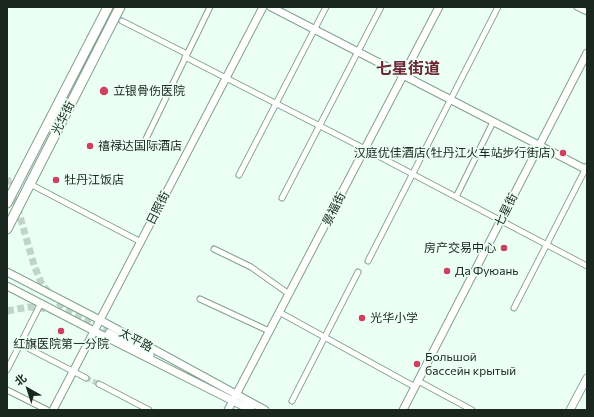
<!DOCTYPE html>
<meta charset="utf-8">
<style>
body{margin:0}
#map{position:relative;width:594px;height:417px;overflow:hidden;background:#ebfff4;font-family:Commissioner,"Noto Sans SC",sans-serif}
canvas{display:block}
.frame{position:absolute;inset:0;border:8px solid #1a2620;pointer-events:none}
.north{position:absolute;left:8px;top:369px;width:40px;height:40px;-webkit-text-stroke:3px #ebfff4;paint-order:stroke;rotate:321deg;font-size:11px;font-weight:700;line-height:16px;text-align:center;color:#1a2620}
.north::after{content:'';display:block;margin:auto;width:14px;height:18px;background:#1a2620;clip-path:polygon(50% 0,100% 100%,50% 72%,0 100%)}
</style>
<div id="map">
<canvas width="594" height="417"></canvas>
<div class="frame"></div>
<div class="north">北</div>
</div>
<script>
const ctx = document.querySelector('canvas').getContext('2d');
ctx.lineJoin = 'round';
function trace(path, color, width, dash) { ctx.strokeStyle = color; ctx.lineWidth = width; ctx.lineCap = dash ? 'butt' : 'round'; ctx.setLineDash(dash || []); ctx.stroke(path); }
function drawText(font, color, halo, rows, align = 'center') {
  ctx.font = font + ' Commissioner,"Noto Sans SC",sans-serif'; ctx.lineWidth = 3.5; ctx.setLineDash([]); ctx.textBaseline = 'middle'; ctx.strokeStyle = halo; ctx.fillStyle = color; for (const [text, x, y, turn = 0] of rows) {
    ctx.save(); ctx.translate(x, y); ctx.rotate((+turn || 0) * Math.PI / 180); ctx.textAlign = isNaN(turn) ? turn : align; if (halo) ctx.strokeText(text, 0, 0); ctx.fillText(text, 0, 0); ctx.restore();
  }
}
const streetTunnel = new Path2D(`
 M86,378L99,384`);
const secondaryTunnel = new Path2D(`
 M7,178L15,199L34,265L42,285L64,308L111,331
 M7,311L28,307L52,309`);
const street = new Path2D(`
 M577,7L587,12
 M122,21L187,54
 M185,57L365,149L587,266
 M143,145L210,7
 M239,175L326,7
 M30,184L141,242
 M456,197L493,122
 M282,198L381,7
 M214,249L251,267L289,294
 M368,261L498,7
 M200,299L269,331
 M514,308L587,166
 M279,312L415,387
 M20,344L86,378
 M7,370L41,303
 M418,381L472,410
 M99,384L149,410
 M7,390L47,410
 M292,401L358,272`);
const secondary = new Path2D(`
 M271,7L587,170
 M7,272L100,320L265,410
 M7,286L94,331L251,410
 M109,333L150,355
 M53,410L263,7
 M228,410L439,7
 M403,410L587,53
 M570,410L587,378`);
const highway = new Path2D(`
 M7,203L108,7
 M7,229L120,7`);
const markers = [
 [104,91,5,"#cf3f5f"],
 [90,146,4,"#cf3f5f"],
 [563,153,4,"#cf3f5f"],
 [56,180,4,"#cf3f5f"],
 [504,248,4,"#cf3f5f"],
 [447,271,4,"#cf3f5f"],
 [362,318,4,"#cf3f5f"],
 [61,331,4,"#cf3f5f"],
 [417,364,4,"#cf3f5f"]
];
const poiNames = [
 ["立银骨伤医院",113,91],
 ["禧禄达国际酒店",98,146],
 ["汉庭优佳酒店(牡丹江火车站步行街店)",555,153,"right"],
 ["牡丹江饭店",64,180],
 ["房产交易中心",496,248,"right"],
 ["Да Фуюань",455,271],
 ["光华小学",370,318],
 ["红旗医院第一分院",61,344,"center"],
 ["Большой",425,357],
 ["бассейн крытый",425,371]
];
const streetNames = [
 ["光华街",63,118,-63],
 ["日照街",158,208,-63],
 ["景福街",334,209,-63],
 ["七星街",506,210,-63],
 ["太平路",136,340,28]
];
const districtNames = [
 ["七星街道",408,69]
];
trace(streetTunnel, '#c1d4ca', 5, [5, 2.5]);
trace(secondaryTunnel, '#c1d4ca', 7, [7, 3.5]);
trace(street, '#82a190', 7);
trace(secondary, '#82a190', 9);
trace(highway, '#82a190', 11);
trace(street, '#fff', 5);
trace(secondary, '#fff', 7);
trace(highway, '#fff', 9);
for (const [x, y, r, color] of markers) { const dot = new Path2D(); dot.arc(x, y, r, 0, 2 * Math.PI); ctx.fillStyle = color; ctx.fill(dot); trace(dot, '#ebfff4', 1.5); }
drawText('12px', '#1a2620', '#ebfff4', poiNames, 'left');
drawText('12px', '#1a2620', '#ebfff4', streetNames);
drawText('bold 16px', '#6b2533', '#ebfff4', districtNames);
</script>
